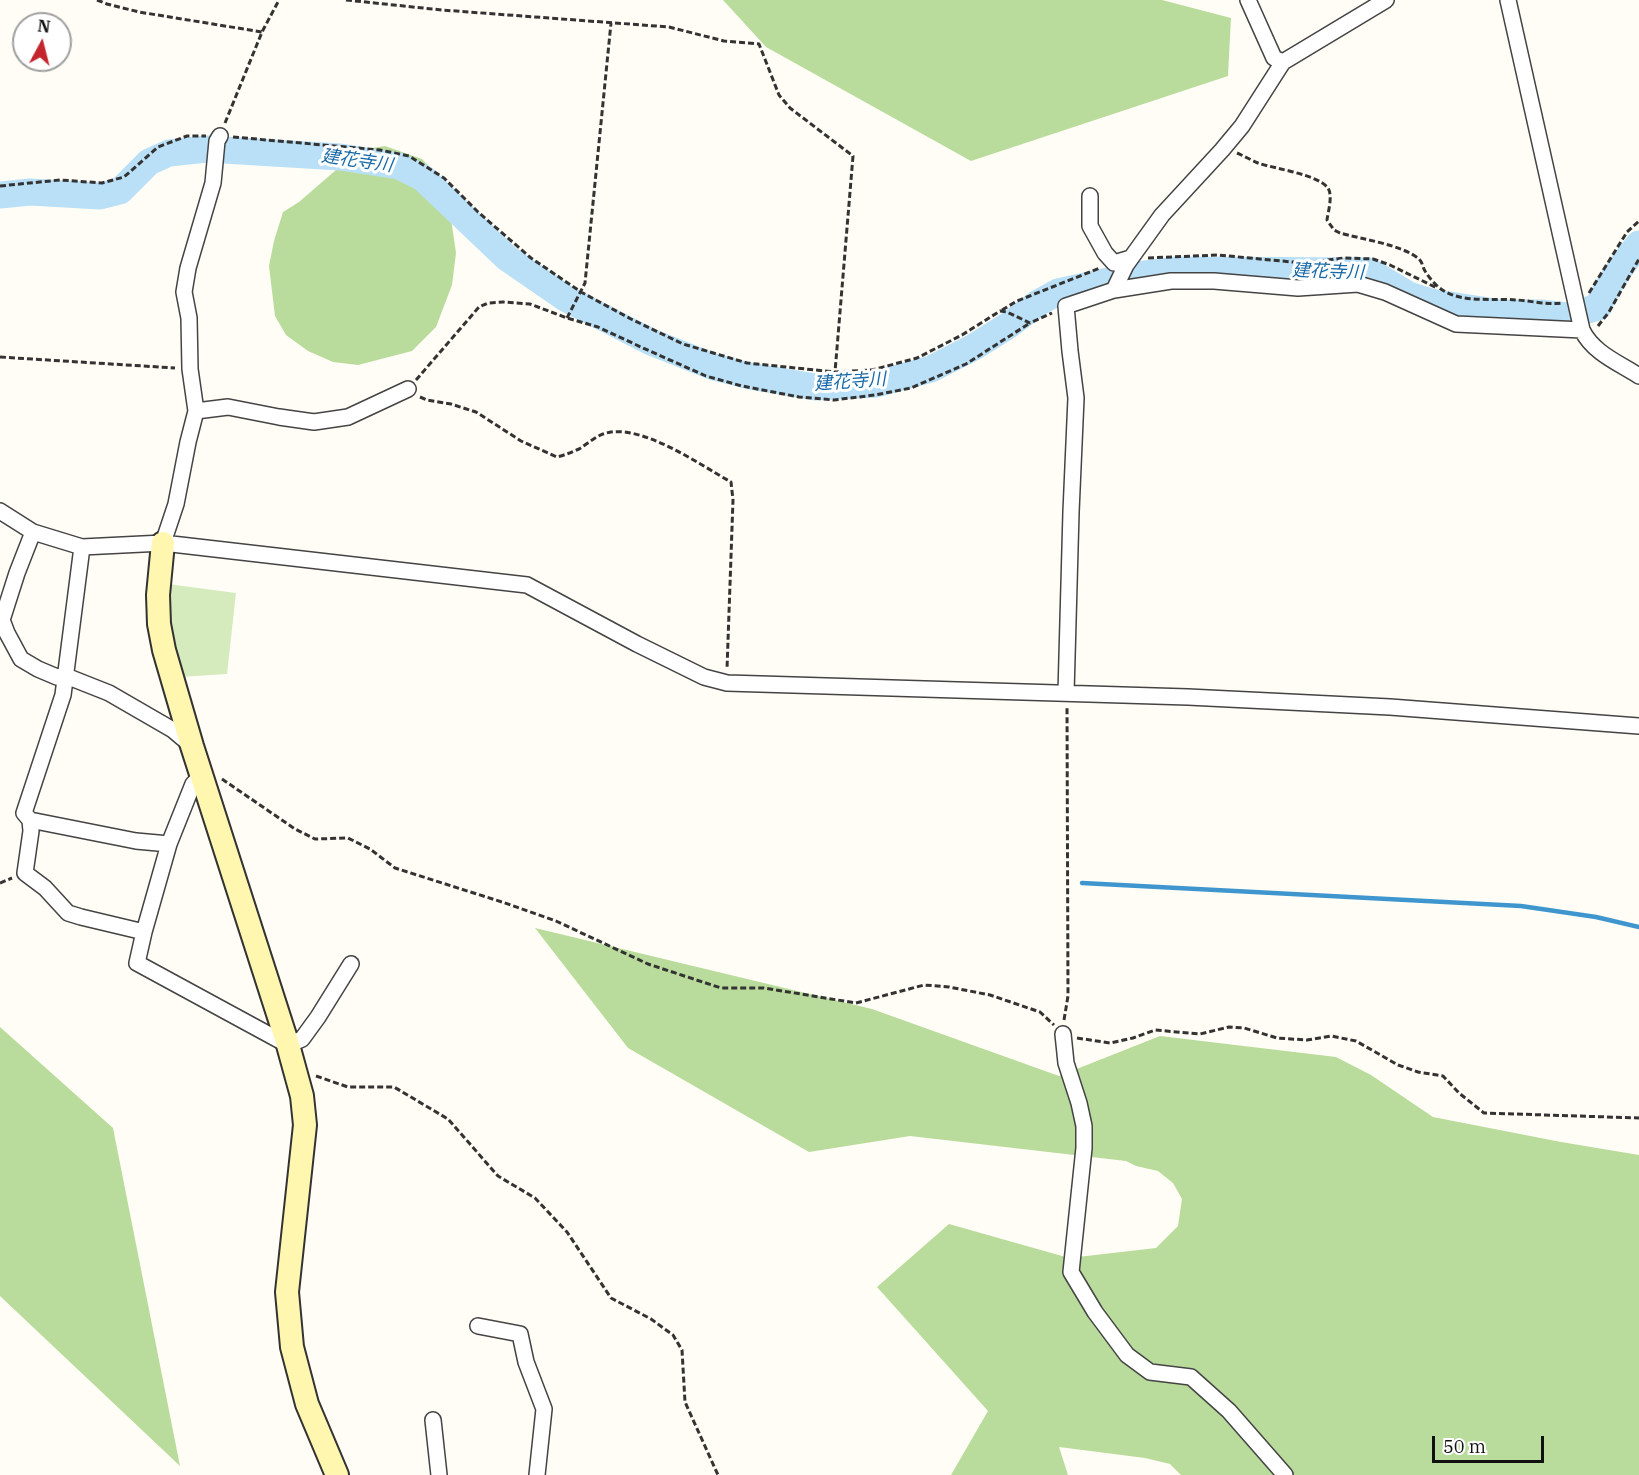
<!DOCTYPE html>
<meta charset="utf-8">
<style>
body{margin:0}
#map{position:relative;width:1639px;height:1475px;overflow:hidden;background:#fffdf5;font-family:"IBM Plex Serif",serif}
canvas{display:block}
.north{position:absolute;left:12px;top:12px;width:60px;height:60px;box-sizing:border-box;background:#fff;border:2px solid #a0a0a0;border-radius:50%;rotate:7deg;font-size:16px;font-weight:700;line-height:24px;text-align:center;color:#111}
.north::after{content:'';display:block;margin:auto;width:21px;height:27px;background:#c4262e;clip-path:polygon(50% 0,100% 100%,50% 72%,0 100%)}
.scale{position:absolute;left:1432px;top:1436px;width:112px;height:27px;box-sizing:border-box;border:3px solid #111;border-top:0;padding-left:8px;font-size:18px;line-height:21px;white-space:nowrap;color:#111;-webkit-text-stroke:4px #fff;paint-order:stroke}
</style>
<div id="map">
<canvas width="1639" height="1475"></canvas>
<div class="north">N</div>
<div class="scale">50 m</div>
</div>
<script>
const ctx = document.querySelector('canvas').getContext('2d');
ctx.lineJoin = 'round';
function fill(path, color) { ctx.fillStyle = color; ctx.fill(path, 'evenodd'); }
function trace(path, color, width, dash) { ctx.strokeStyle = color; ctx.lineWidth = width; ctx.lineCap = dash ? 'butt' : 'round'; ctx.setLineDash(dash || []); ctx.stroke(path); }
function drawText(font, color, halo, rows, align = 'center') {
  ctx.font = font + ' "IBM Plex Serif","Noto Sans JP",serif'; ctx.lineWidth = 6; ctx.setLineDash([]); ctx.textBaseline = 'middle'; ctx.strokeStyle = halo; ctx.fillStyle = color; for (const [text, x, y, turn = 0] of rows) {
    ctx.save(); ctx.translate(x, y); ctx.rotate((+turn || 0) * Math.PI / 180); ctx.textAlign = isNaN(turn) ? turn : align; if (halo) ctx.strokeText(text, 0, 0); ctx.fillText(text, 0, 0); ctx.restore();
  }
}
const green = new Path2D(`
 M168,584L236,593L227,674L180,677L167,615Z`);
const forest = new Path2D(`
 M723,0H1162L1231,18L1228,76L971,161L766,47Z
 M385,146L422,159L446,184L456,253L452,285L436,327L412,351L358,365L333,362L308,351L286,335L275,316L269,266L274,241L283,212L299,202L359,150Z
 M535,928L872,1009L1059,1076L1160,1036L1336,1057L1371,1075L1433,1117L1561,1142L1639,1155V1475H1181L1170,1464L1145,1458L1059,1447L1068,1475H951L988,1411L877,1287L949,1224L1069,1258L1156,1248L1178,1226L1182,1199L1173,1183L1158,1171L1136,1166L1126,1161L910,1136L809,1152L628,1048Z
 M0,1027L113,1128L180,1466L0,1296Z`);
const stream = new Path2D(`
 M1082,883L1521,906L1596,917L1639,927`);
const river = new Path2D(`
 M0,195L30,192L100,196L120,191L149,162L169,153L207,149L340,157L399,166L423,178L507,258L565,298L651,342L714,367L750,376L815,387L876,384L931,369L974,347L1009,325L1038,303L1058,292L1131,276L1177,270L1369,271L1409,295L1431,302L1501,313H1541L1567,316L1598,307C1608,284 1623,263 1639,244`);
const path = new Path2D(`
 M97,0L107,4L139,12L262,32
 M346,0L442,10L669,27L724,41L759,44L779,95L790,108L853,156L835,372
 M225,123L262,32L279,0
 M233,137L380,150L409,156L444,178L478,212L531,258L581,292L631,319L683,344L747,363L835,372L872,370L917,358L962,335L1000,311L1007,312L1030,323L1052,313
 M1237,153C1244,156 1251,160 1258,163C1275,169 1317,174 1328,188C1333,196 1328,212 1327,220L1334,230L1340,233C1361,239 1403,245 1419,259C1423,263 1422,266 1425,271C1429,278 1437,287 1444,291C1464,303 1494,298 1517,300C1532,301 1547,305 1563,303
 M0,186L60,180L102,183L124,177L158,147L187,136H206
 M1148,258L1218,255L1292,262H1311L1345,258L1373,259L1390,265L1437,288
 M1589,293L1627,232L1639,221
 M1002,310L1017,301L1100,268
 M567,318L585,283L611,23
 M1598,326L1609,312L1639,259
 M0,357L175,368
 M416,380L479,307L488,303L503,302L530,304L567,318L598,327L643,348L706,376L742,386L799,397L834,400L875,395L911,388L966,364L1030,323
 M420,397L427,400L451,404L476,412L521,441L557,457C565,455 572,452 579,449C587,444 595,437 603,434C639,421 700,465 731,482L733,500L727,669
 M222,779L295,829L315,839L348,838L370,849L395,868L502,902L556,921L648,964L721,988H764L856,1003L924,985L949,987L990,995L1040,1012L1054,1025
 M0,883L12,878
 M1064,1020L1068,996L1067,706
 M1077,1038L1110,1043L1133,1038L1155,1030L1200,1034L1229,1027L1244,1028L1277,1038L1307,1040L1331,1036L1356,1041L1398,1065L1418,1072L1443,1076L1459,1093L1484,1113L1639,1118
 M316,1076L348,1087H394L448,1119L498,1176L535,1198L567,1232L611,1298L651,1319L673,1335L682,1350L685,1402L718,1475`);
const street = new Path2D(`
 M1248,0L1274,58L1283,62
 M1508,0L1582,330C1593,353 1619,363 1639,376
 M1090,196V226L1105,253L1114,263L1131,258
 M1114,290L1126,265L1162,215L1222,150L1242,126L1283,62L1386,0
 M196,411L228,407L279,417L314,422L348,417L408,389
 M0,511L33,532L82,547L163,543L527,585L637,644L704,677L727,683L1188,697L1390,707L1639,726
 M33,532L17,573L2,620L7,633L21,659L38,669L57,677L66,676L109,693L173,730L192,746
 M163,543L176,504L188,442L196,411L190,369L189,318L184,292L188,268L213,183L217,141L220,136
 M82,547L63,695L24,813L30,820L31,831L25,873L45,888L68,913L81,917L144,932
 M1066,693L1071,512L1076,398L1070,351L1066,306L1114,290L1171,281H1214L1298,288L1358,284L1385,292L1456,324L1582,330
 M202,775L193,784L169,844L144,932L137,963L288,1045L302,1039L318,1017L351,964
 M30,820L136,841L169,844
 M1063,1034L1066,1063L1079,1103L1084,1126V1148L1071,1272L1095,1312L1127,1355L1150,1372L1191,1377L1229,1411L1285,1475
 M478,1326L520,1334L526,1362L544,1409L537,1475
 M433,1420L439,1475`);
const secondary = new Path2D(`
 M163,543L158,595L159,624L164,650L192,746L288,1045L302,1096L305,1125L287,1292L292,1347L307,1404L337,1475`);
const waterNames = [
 ["建花寺川",357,161,8],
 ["建花寺川",1328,272,2],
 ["建花寺川",850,382,-4]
];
fill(green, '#d5ebbd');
fill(forest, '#b9dc9c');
trace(stream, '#3f96cf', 4.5);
trace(river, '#b9e0f7', 27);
trace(street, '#444', 18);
trace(secondary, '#333', 26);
trace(path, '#333', 3, [6, 3]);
trace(street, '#fff', 15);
trace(secondary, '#fff6b0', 22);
drawText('italic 18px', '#1768a6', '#fff', waterNames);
</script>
